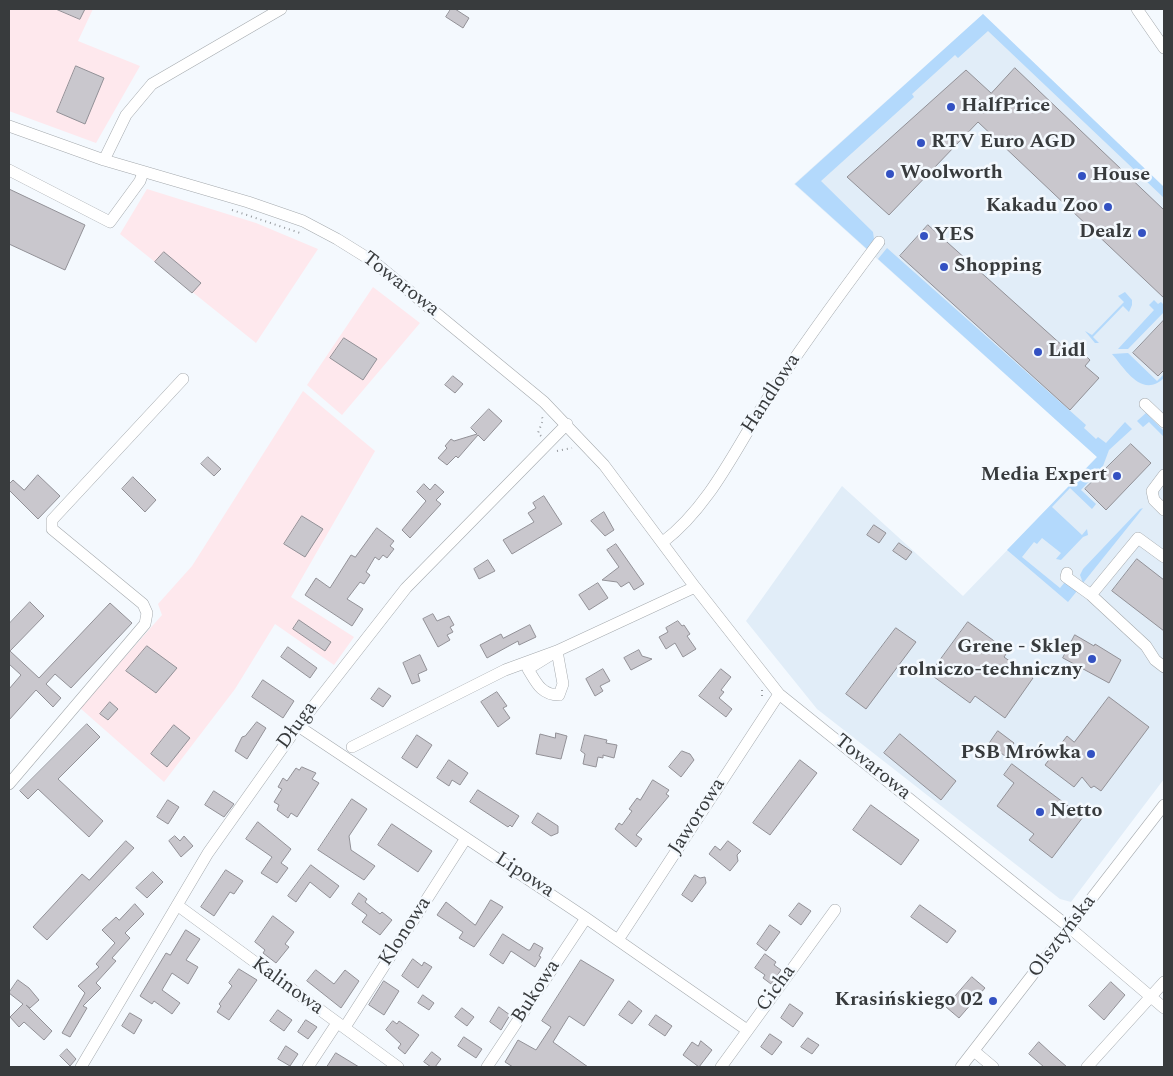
<!DOCTYPE html>
<meta charset="utf-8">
<style>
body{margin:0}
#map{position:relative;width:1173px;height:1076px;overflow:hidden;background:#f4f9fe;font-family:Spectral,serif}
canvas{display:block}
.frame{position:absolute;inset:0;border:10px solid #383b3d;pointer-events:none}
</style>
<div id="map">
<canvas width="1173" height="1076"></canvas>
<div class="frame"></div>
</div>
<script>
const ctx = document.querySelector('canvas').getContext('2d');
ctx.lineJoin = 'round';
function fill(path, color) { ctx.fillStyle = color; ctx.fill(path, 'evenodd'); }
function trace(path, color, width, dash) { ctx.strokeStyle = color; ctx.lineWidth = width; ctx.lineCap = dash ? 'butt' : 'round'; ctx.setLineDash(dash || []); ctx.stroke(path); }
function drawText(font, color, halo, rows, align = 'center') {
  ctx.font = font + ' Spectral,serif'; ctx.lineWidth = 5; ctx.setLineDash([]); ctx.textBaseline = 'middle'; ctx.strokeStyle = halo; ctx.fillStyle = color; for (const [text, x, y, turn = 0] of rows) {
    ctx.save(); ctx.translate(x, y); ctx.rotate((+turn || 0) * Math.PI / 180); ctx.textAlign = isNaN(turn) ? turn : align; if (halo) ctx.strokeText(text, 0, 0); ctx.fillText(text, 0, 0); ctx.restore();
  }
}
const built = new Path2D(`
 M983,14L1164,187V779L1071,902L1060,899L817,709L746,621L842,486L963,596L1097,457L794,184Z`);
const industrial = new Path2D(`
 M9,9H93L78,41L140,66L96,143L9,111Z
 M147,189L256,223L318,249L256,343L120,234Z
 M373,287L420,323L342,415L307,385Z
 M303,391L375,451L291,597L354,637L334,665L275,624L235,689L164,782L80,708L162,615L158,604L192,566Z`);
const green = new Path2D(`
 M983,14L1164,187V198L988,31L958,58L955,55L912,94L914,97L821,181L873,232L874,239L867,249L795,184Z
 M887,248L1086,425L1084,428L1096,439L1098,437L1106,443L1125,422L1132,429L1109,450L1103,466L1081,490L1096,504L1092,509L1070,488L1052,507L1082,535L1087,529L1088,535L1083,537L1061,560L1056,559L1061,553L1042,538L1037,544L1034,542L1022,557L1060,588L1065,582L1077,591L1068,602L1007,550L1097,457L878,259Z
 M1125,292L1132,300V305L1129,312L1123,306L1093,337L1099,343H1095L1085,331L1092,335L1124,302L1118,296Z
 M1154,300L1158,304L1161,302L1164,305V312L1128,349H1118L1154,310L1149,305Z
 M1128,353L1157,381L1164,374V378C1142,399 1125,369 1112,354Z
 M1146,413L1164,431V437L1149,422L1143,427L1137,421Z
 M1143,508L1136,517L1083,583L1080,575L1083,569L1140,509Z`);
const building = new Path2D(`
 M56,9H85L80,19Z
 M451,9H455L469,18L463,28L446,17Z
 M76,66L104,78L85,124L57,112Z
 M1015,68L1164,210V298L978,122L889,215L847,177L966,70L991,93Z
 M9,189L85,225L65,270L9,244Z
 M928,225L1074,356L1080,350L1090,360L1085,366L1099,378L1070,410L900,256Z
 M164,252L201,283L192,293L155,262Z
 M1164,320V370L1158,376L1133,353Z
 M344,338L377,359L363,380L330,358Z
 M453,376L463,384L455,393L445,385Z
 M489,409L502,421L484,441L478,435L458,458L456,456L447,465L438,458L447,448L445,446L451,439L454,441L477,434L471,428Z
 M1131,444L1151,463L1106,510L1085,489Z
 M208,457L221,469L214,476L201,464Z
 M38,475L60,496L38,519L9,490V484L13,480L24,490Z
 M133,477L156,500L145,512L122,489Z
 M424,484L430,490L435,484L444,492L436,500L441,504L410,538L402,530L426,501L417,492Z
 M544,496L562,524L512,554L503,540L534,522L528,513L536,508L533,503Z
 M604,512L614,530L605,536L591,521Z
 M302,516L323,529L305,557L284,544Z
 M874,525L886,533L879,543L867,535Z
 M377,528L394,541L390,546L394,549L387,558L383,555L379,560L375,557L366,572L370,575L364,584L360,582L347,599L363,609L352,626L305,595L316,578L330,588L351,555L355,557Z
 M899,543L912,552L906,560L893,551Z
 M616,544L644,584L634,590L629,582L621,587L617,582L602,580L619,567L607,550Z
 M1137,559L1164,580V631L1112,591Z
 M488,560L495,571L479,579L474,569Z
 M598,583L608,598L589,610L579,595Z
 M30,602L44,616L10,651L39,678L110,603L132,623L71,688L55,674L46,684L61,698L53,707L36,690L9,720V689L21,675L9,664V624Z
 M433,614L437,621L449,616L454,625L450,627L453,632L447,635L450,640L438,647L423,619Z
 M299,620L331,642L325,651L293,629Z
 M678,621L682,626L684,625L690,634L687,636L696,649L683,657L675,643L666,649L659,637L668,632L666,628Z
 M968,622L1008,651L1004,657L1033,678L1005,718L975,696L970,703L930,674Z
 M530,625L536,637L519,645L518,641L487,658L480,645L501,634L503,638Z
 M896,628L916,642L866,709L846,694Z
 M1075,635L1094,646L1095,644L1121,660L1109,683L1063,658Z
 M147,646L177,668L156,693L126,671Z
 M288,647L317,668L310,678L281,657Z
 M639,650L642,656L652,659L631,670L624,658Z
 M420,655L427,670L418,674L420,681L412,684L403,663Z
 M603,669L610,681L600,686L603,691L595,696L586,679Z
 M721,669L731,677L721,690L724,692L719,698L732,709L726,717L699,696Z
 M263,680L294,701L283,718L252,697Z
 M379,688L391,696L383,707L371,699Z
 M497,692L507,706L503,708L510,718L498,727L481,702Z
 M1109,697L1149,727L1101,791L1094,786L1091,788L1082,777L1074,787L1045,765L1067,736L1074,742Z
 M110,702L118,709L108,720L100,714Z
 M257,722L266,728L247,759L235,751L242,737L245,736Z
 M87,724L100,737L58,779L103,821L89,837L38,789L28,799L20,791Z
 M174,725L190,738L167,767L151,754Z
 M998,731L1014,743L1005,756L989,744Z
 M556,733L567,736L561,759L536,754L540,734L555,738Z
 M900,734L956,781L941,800L884,753Z
 M417,735L432,745L417,768L402,758Z
 M585,735L607,740L606,743L617,745L614,758L603,755V758L598,757L596,767L583,764L585,754L581,751Z
 M682,751L690,754L694,760L681,777L669,767Z
 M449,760L468,773L460,785L452,780L449,786L437,778Z
 M800,760L817,773L770,835L753,823Z
 M1012,764L1083,817L1052,858L1029,840L1034,834L997,806L1014,783L1004,775Z
 M302,767L316,773L312,779L319,783L297,817L291,813L288,818L277,810L279,805L274,802L282,789L278,787L283,778L287,781L296,768L299,770Z
 M653,780L669,790L666,794L669,796L636,835L642,839L636,847L615,829L619,823L622,825L632,811L629,809L637,798L640,800Z
 M478,790L519,816L512,827L510,825L508,827L470,802Z
 M214,791L234,804L224,817L205,805Z
 M352,799L367,809L349,836L351,850L375,866L364,880L318,850Z
 M168,800L179,807L168,824L157,817Z
 M871,805L919,840L901,865L853,830Z
 M538,813L558,826V833L551,836L532,823Z
 M258,822L291,849L281,863L288,868L277,883L261,873L272,857L246,839Z
 M392,824L432,851L418,872L378,845Z
 M175,836L180,841L184,836L193,846L181,857L169,841Z
 M126,841L134,848L47,940L33,927L82,874L89,880Z
 M728,841L741,851L737,855L738,861L730,871L709,854L715,846L720,850Z
 M311,865L339,886L330,898L310,882L296,902L288,896Z
 M226,870L243,881L234,894L230,892L214,916L201,907Z
 M153,872L163,882L147,898L136,888Z
 M695,875L700,878L705,877L706,883L692,902L682,895Z
 M359,893L367,899L365,902L380,914L382,912L392,920L380,935L362,922L367,915L352,904Z
 M491,900L503,907L474,947L459,938L463,932L437,915L446,902L475,925Z
 M799,903L811,911L801,925L789,916Z
 M135,904L144,914L125,933L130,938L112,958L116,961L96,983L101,988L83,1006L87,1008L70,1037L62,1033L85,993L78,986L99,967L96,964L115,943L102,930L116,917L119,920Z
 M920,905L956,931L947,943L911,917Z
 M273,916L294,932L285,944L289,947L276,963L263,953L265,950L255,942Z
 M770,925L780,932L766,951L757,944Z
 M186,930L200,939L186,960L198,967L188,984L172,973L162,990L180,1003L172,1014L154,1001L152,1004L140,996L166,953L170,955Z
 M503,934L528,950H530L534,943L543,948L539,956L541,957L535,967L511,951L503,964L490,955Z
 M765,954L776,962L774,965L781,970L771,984L763,978L765,975L755,968Z
 M413,959L422,966L424,962L432,967L418,988L402,976Z
 M581,960L614,980L584,1026L569,1016L553,1042L588,1067H513L505,1062L518,1040L536,1050L551,1027L542,1021Z
 M239,969L257,980L229,1020L217,1012L221,1006L219,1004L232,986L229,983Z
 M316,970L334,984L345,970L359,981L341,1008L307,981Z
 M972,977L985,988L959,1018L946,1007Z
 M18,980L29,988L39,1000L30,1008L26,1005L52,1031L44,1040L24,1022L19,1027L10,1017L23,1004L9,993Z
 M384,981L399,991L384,1015L369,1005Z
 M1111,982L1125,995L1104,1020L1089,1006Z
 M423,995L434,1003L429,1010L418,1003Z
 M629,1001L642,1011L632,1024L619,1015Z
 M790,1004L803,1013L793,1027L781,1018Z
 M499,1007L510,1015L501,1030L490,1022Z
 M462,1008L474,1017L467,1026L455,1017Z
 M278,1010L292,1020L284,1031L270,1021Z
 M130,1013L142,1020L134,1034L122,1026Z
 M656,1015L672,1026L665,1036L649,1025Z
 M306,1020L317,1027L308,1039L298,1032Z
 M393,1021L397,1024L399,1021L419,1035L405,1054L398,1048L401,1044L386,1030Z
 M770,1034L782,1042L772,1055L761,1047Z
 M464,1037L482,1049L476,1058L458,1046Z
 M808,1038L819,1045L812,1054L801,1047Z
 M701,1041L712,1050L699,1067L683,1055L692,1042L698,1046Z
 M1039,1042L1052,1054L1067,1067H1044L1029,1054Z
 M286,1046L298,1054L290,1066L278,1059Z
 M67,1049L76,1059L70,1066L60,1056Z
 M432,1052L441,1059L435,1067H431L424,1062Z
 M336,1053L359,1067H327Z`);
const path = new Path2D(`
 M232,210L303,234
 M541,436L538,433L543,420L542,417
 M557,451L572,448
 M762,690V699`);
const minor = new Path2D(`
 M1137,9L1164,48
 M9,126L104,160L248,202L303,221L337,239L374,262L544,402L604,465L695,587L779,694L1070,928L1164,1008
 M104,160L126,115L152,84L281,9
 M9,170L110,222L140,181L143,172
 M1145,404L1164,422
 M1164,475L1152,491L1154,500L1164,510
 M663,542C709,507 735,450 766,401C801,347 840,294 879,242
 M1164,557L1138,538L1091,595L1146,646L1155,660L1164,667
 M1067,573L1066,577L1091,595
 M298,726L586,918L747,1030
 M352,747L505,670L557,651L563,684L559,695C541,695 536,682 528,669L557,651L695,587
 M9,784L145,624L147,613L143,604L52,529V520L183,379
 M177,905L398,1067
 M618,940L779,694
 M345,1027L466,838
 M974,1051L993,1067
 M81,1067L208,853L298,726L406,588L567,424
 M308,1067L337,1023
 M487,1067L586,918
 M721,1067L835,910
 M961,1067L1164,805
 M1087,1067L1164,982`);
const markers = [
 [951,107,5,"#3351c2"],
 [921,143,5,"#3351c2"],
 [890,174,5,"#3351c2"],
 [1082,176,5,"#3351c2"],
 [1108,207,5,"#3351c2"],
 [1142,233,5,"#3351c2"],
 [924,236,5,"#3351c2"],
 [944,267,5,"#3351c2"],
 [1038,352,5,"#3351c2"],
 [1117,476,5,"#3351c2"],
 [1092,659,5,"#3351c2"],
 [1091,754,5,"#3351c2"],
 [1040,812,5,"#3351c2"],
 [993,1001,5,"#3351c2"]
];
const poiNames = [
 ["HalfPrice",961,107],
 ["RTV Euro AGD",931,143],
 ["Woolworth",900,174],
 ["House",1092,176],
 ["Kakadu Zoo",1098,207,"right"],
 ["Dealz",1132,233,"right"],
 ["YES",934,236],
 ["Shopping",954,267],
 ["Lidl",1048,352],
 ["Media Expert",1107,476,"right"],
 ["Grene - Sklep",1082,648,"right"],
 ["rolniczo-techniczny",1082,671,"right"],
 ["PSB Mrówka",1081,754,"right"],
 ["Netto",1050,812],
 ["Krasińskiego 02",983,1001,"right"]
];
const streetNames = [
 ["Towarowa",400,285,38],
 ["Handlowa",772,394,-57],
 ["Długa",298,726,-54],
 ["Towarowa",872,768,39],
 ["Jaworowa",698,817,-57],
 ["Lipowa",524,876,33],
 ["Klonowa",406,932,-57],
 ["Olsztyńska",1063,937,-53],
 ["Kalinowa",287,987,36],
 ["Cicha",777,989,-54],
 ["Bukowa",537,992,-57]
];
fill(built, '#e1edf8');
fill(industrial, '#fee8ed');
fill(green, '#b3d9fc');
fill(building, '#c9c7cd');
trace(building, '#929197', 1);
trace(minor, '#a4a9ad', 12);
trace(path, '#979b9f', 2, [1, 4]);
trace(minor, '#fff', 11);
for (const [x, y, r, color] of markers) { const dot = new Path2D(); dot.arc(x, y, r, 0, 2 * Math.PI); ctx.fillStyle = color; ctx.fill(dot); trace(dot, '#f4f9fe', 2); }
drawText('bold 20px', '#383b3d', '#f4f9fe', poiNames, 'left');
drawText('20px', '#383b3d', '#f4f9fe', streetNames);
</script>
